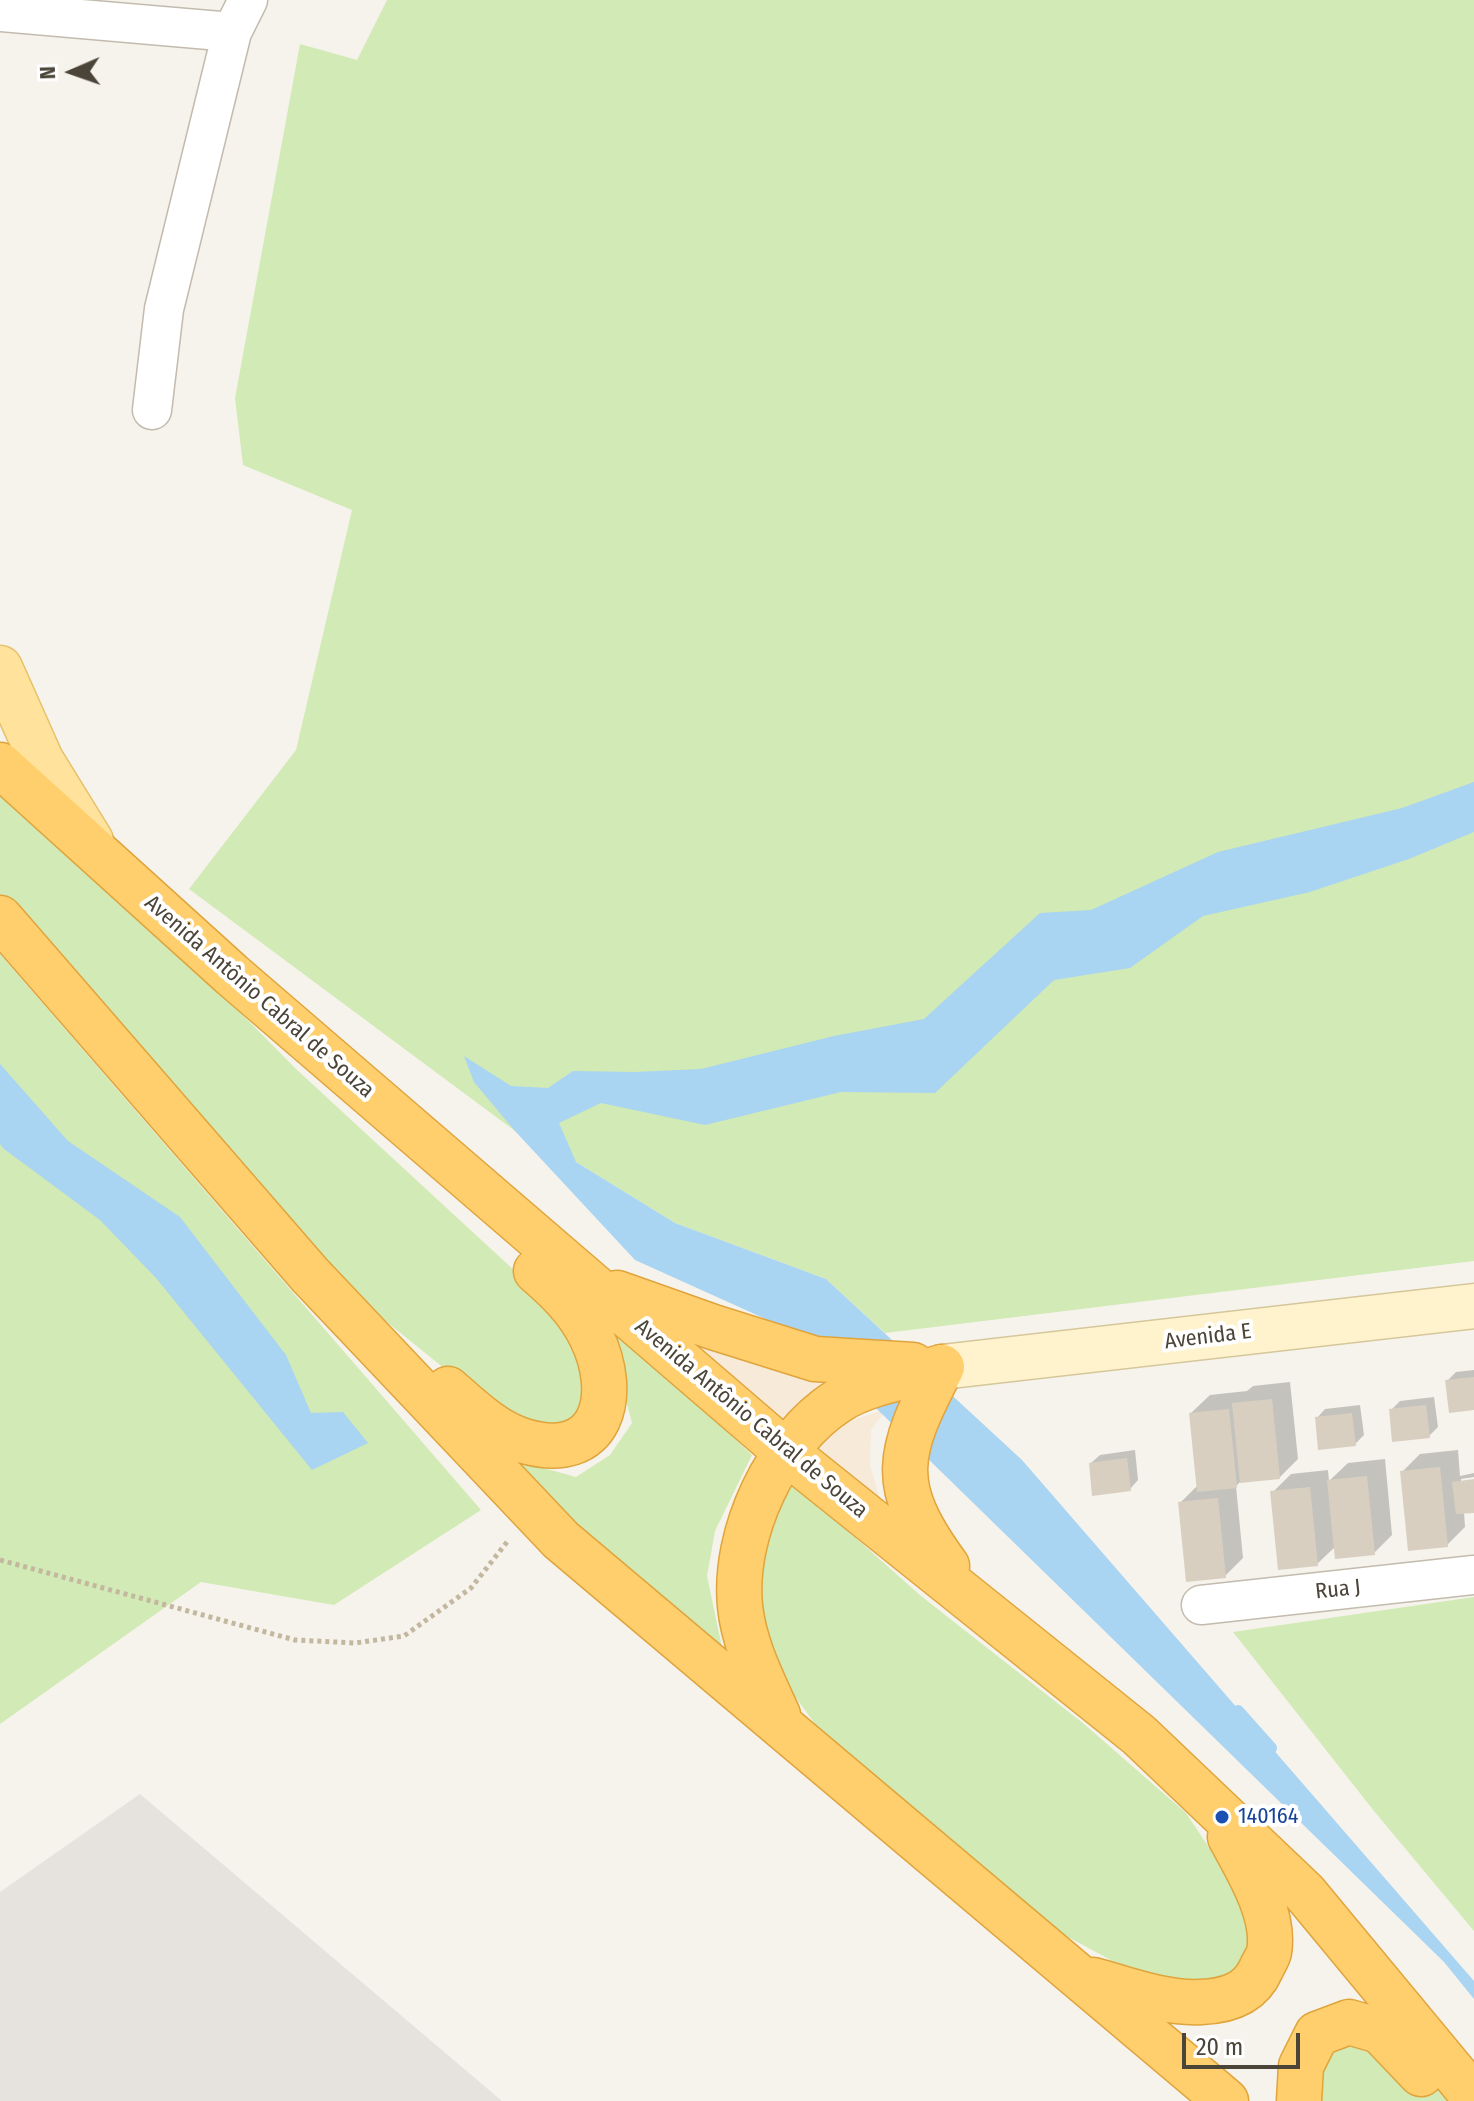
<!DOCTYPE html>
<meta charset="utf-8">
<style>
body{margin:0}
#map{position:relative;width:1474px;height:2101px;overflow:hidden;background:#f6f3ec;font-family:"Fira Sans Condensed",sans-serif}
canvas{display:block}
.north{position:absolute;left:32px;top:32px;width:80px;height:80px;-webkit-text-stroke:6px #fff;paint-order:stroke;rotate:268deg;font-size:22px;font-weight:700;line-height:32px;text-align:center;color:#4b4439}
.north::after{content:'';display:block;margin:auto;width:28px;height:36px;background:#4b4439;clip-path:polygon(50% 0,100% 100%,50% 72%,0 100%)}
.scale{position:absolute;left:1182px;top:2033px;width:118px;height:36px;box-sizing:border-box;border:4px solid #4b4439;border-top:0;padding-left:10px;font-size:24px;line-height:28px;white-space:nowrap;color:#4b4439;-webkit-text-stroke:6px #fff;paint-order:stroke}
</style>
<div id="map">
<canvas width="1474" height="2101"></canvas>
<div class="north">N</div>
<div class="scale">20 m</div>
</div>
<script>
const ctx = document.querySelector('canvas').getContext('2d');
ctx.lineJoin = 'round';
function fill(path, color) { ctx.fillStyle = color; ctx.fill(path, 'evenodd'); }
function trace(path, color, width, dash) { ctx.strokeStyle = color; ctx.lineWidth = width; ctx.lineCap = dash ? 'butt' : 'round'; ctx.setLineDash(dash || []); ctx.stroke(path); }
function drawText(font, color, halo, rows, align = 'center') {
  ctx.font = font + ' "Fira Sans Condensed",sans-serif'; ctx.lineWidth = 8; ctx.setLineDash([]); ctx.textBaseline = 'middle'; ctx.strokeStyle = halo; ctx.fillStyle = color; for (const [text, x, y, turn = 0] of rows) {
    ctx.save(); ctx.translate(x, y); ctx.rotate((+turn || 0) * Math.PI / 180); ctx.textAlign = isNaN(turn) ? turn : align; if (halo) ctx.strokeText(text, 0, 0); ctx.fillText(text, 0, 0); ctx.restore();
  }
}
const commercial = new Path2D(`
 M657,1329L775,1368L835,1384L792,1432Z
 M887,1409L871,1430L870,1465L884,1514L806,1455L834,1426Z`);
const industrial = new Path2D(`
 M140,1794L502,2101H0V1892Z`);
const green = new Path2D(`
 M387,0H1474V1261L885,1333L826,1279L675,1223L576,1162L515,1131L189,889L296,750L352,510L243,465L235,398L300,44L357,60Z
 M0,793L212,984L296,1069L542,1296L570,1342L594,1402L583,1423L536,1435L445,1369L340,1284L0,902Z
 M0,954L481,1510L334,1605L201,1582L0,1724Z
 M584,1298L752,1455L715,1531L707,1576L723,1652L539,1499L507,1458L576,1477L610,1455L632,1423L617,1366Z
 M786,1476L921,1596L1084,1724L1186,1813L1250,1909L1255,1955L1222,1997L1181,1998L1033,1918L823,1735L770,1662L752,1597Z
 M1474,1597V1931L1374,1811L1233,1632Z
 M1380,2026L1474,2101H1314L1304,2040Z`);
const water = new Path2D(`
 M1474,782V832L1409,859L1310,892L1203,916L1130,968L1054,980L935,1093L841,1092L705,1125L601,1103L559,1123L576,1162L675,1223L826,1279L1022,1460L1474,1981V1999L1444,1962L801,1335L635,1260L515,1131L474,1082L464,1056L511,1086L548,1088L573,1071L634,1072L701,1069L834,1036L924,1019L1040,913L1091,910L1218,852L1402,808Z
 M0,1064L68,1141L180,1217L286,1355L311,1413L343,1412L368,1443L312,1470L156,1278L100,1220L4,1149L0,1144Z`);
const shadow = new Path2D(`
 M1474,1370V1408L1447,1381L1456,1372Z
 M1290,1382L1298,1459L1280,1477L1241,1481L1236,1486L1243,1558L1225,1576L1180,1503L1199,1484L1191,1413L1210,1395L1247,1391L1253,1386Z
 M1434,1397L1438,1427L1429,1436L1391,1410L1400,1401Z
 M1360,1405L1364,1435L1355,1444L1317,1418L1325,1409Z
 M1135,1450L1138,1480L1130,1489L1091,1463L1100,1455Z
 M1458,1450L1460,1476L1474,1473V1477L1461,1479V1483L1474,1481V1511L1464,1512L1465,1527L1447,1545L1402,1472L1420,1454Z
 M1385,1459L1392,1535L1374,1553L1336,1546L1317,1564L1273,1492L1291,1474L1328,1470L1329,1481L1348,1463Z`);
const stream = new Path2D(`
 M1238,1711L1271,1748`);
const building = new Path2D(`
 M1474,1377V1410L1449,1413L1445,1380Z
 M1272,1399L1280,1479L1240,1483L1232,1403Z
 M1426,1405L1430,1438L1392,1442L1389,1409Z
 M1229,1409L1237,1488L1197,1492L1189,1413Z
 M1352,1413L1356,1446L1318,1450L1315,1417Z
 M1127,1458L1131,1491L1092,1496L1089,1463Z
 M1440,1467L1448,1547L1408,1551L1400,1471Z
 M1367,1476L1375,1555L1335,1559L1327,1480Z
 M1474,1479V1513L1456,1514L1452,1482Z
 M1310,1487L1318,1566L1278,1570L1270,1491Z
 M1218,1498L1226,1578L1186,1582L1178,1502Z`);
const path = new Path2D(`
 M0,1560L295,1640L355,1643L404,1636L471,1588L507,1542`);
const street = new Path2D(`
 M0,12L232,32
 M152,410L164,309L232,32L248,0
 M1201,1605L1474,1575`);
const secondary = new Path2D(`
 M942,1367L1474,1306`);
const primary = new Path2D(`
 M0,668L41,760L91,841`);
const highway = new Path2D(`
 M0,765L232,975L786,1452L1139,1735L1305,1893L1474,2097
 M0,918L310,1275L561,1540L1226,2101
 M617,1293L713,1327L815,1359L913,1365
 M942,1367C897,1453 887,1484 947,1566
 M448,1389C470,1408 494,1432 524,1441C603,1464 620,1395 591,1336C578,1309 558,1290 536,1271
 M778,1715C762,1680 744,1645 740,1606C733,1533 776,1441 838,1401C865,1383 910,1376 942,1367
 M1093,1980C1127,1989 1165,2004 1201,2002C1227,2001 1250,1994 1261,1969C1263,1964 1268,1957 1269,1952C1276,1915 1247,1868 1230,1837
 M1299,2101L1301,2066L1317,2034L1349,2022L1380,2031L1421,2074`);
const markers = [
 [1222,1817,8,"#1a4fb4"]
];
const streetNames = [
 ["Avenida Antônio Cabral de Souza",259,997,41],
 ["Avenida E",1208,1337,-7],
 ["Avenida Antônio Cabral de Souza",751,1419,40],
 ["Rua J",1338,1590,-6]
];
const transitNames = [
 ["140164",1238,1817]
];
fill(commercial, '#f7ead8');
fill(industrial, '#e6e2dd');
fill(green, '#d2eab5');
fill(water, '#a9d4f2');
fill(shadow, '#0003');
trace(stream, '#a9d4f2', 12);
fill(building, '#d8cfc1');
trace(street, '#c2bbae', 41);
trace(secondary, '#d6c79b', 47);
trace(primary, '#e6c16a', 47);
trace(highway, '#e0a43c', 47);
trace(path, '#c4b79f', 5, [4, 4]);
trace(street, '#fff', 38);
trace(secondary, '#fff3cd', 44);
trace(primary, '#ffe39c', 44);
trace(highway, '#ffcf6e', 44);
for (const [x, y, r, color] of markers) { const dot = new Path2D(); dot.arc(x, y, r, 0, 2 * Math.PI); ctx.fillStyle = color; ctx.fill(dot); trace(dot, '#fff', 3); }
drawText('22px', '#4b4439', '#fff', streetNames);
drawText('22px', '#164399', '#fff', transitNames, 'left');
</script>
